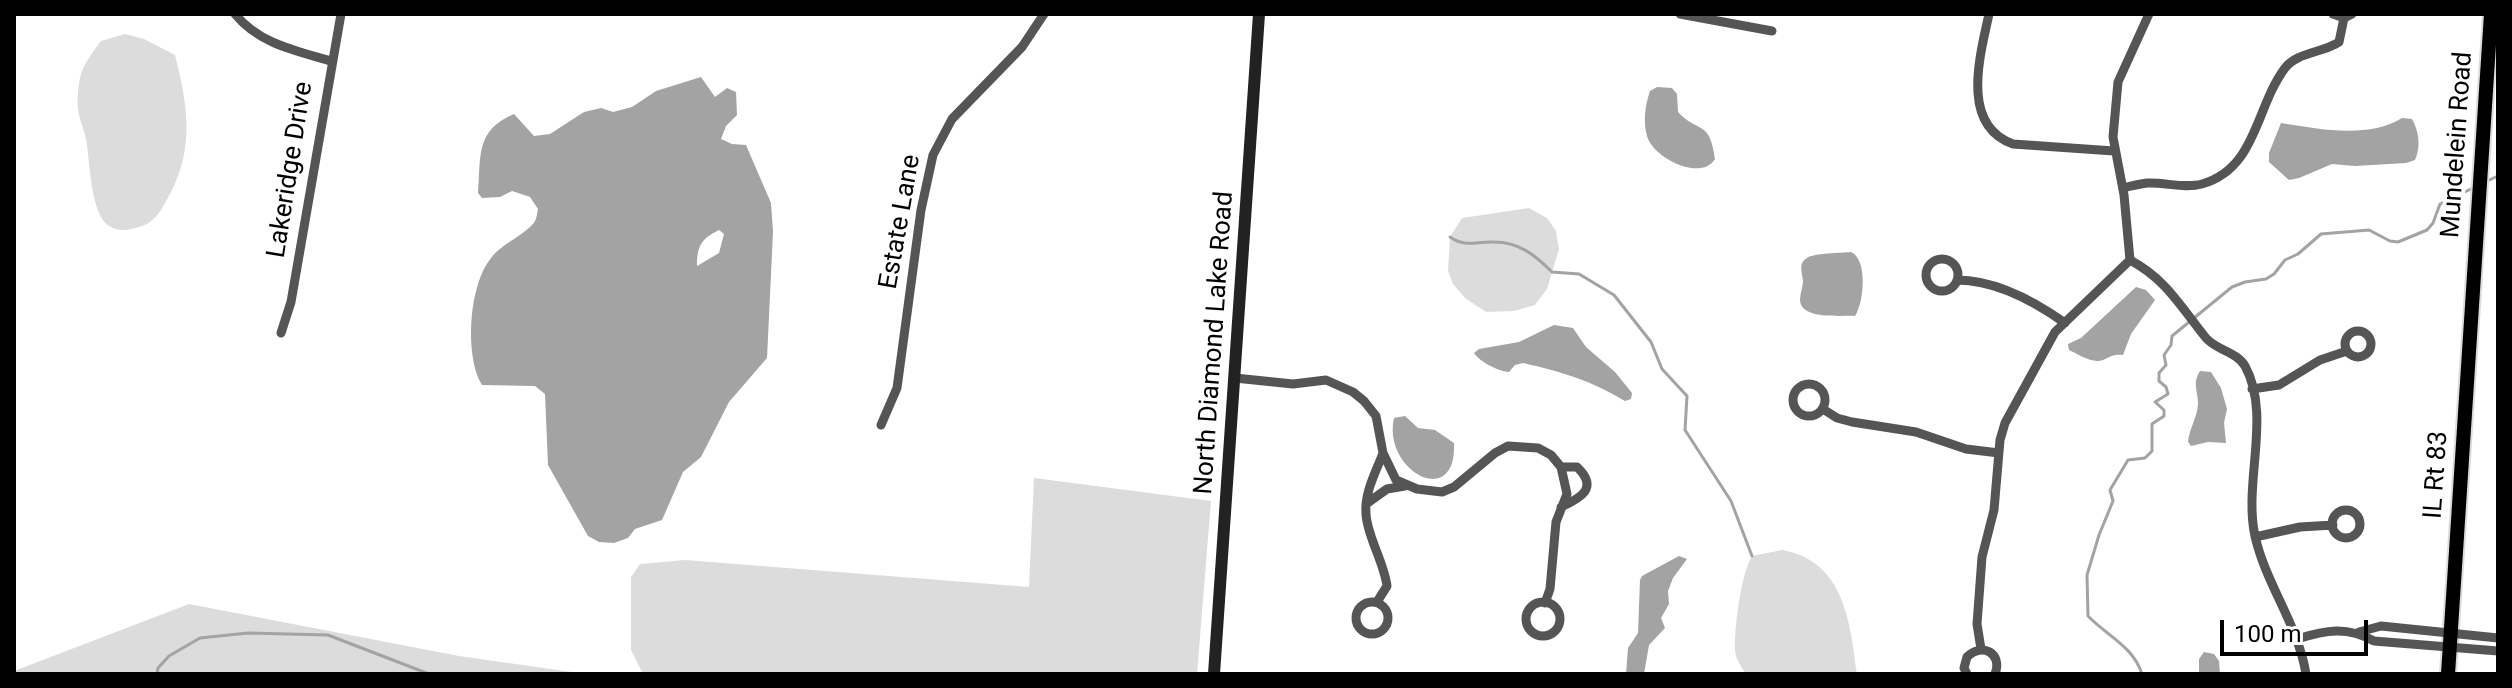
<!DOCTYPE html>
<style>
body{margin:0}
#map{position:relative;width:2512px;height:688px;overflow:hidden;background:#fff;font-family:Roboto,sans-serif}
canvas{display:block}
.frame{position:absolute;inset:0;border:16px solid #000;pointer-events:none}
.scale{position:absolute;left:2220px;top:620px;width:148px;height:36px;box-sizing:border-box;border:4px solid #000;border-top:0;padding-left:10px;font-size:24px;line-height:28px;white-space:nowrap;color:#000;-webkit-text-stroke:6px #fff;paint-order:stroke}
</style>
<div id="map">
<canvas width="2512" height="688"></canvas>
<div class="frame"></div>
<div class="scale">100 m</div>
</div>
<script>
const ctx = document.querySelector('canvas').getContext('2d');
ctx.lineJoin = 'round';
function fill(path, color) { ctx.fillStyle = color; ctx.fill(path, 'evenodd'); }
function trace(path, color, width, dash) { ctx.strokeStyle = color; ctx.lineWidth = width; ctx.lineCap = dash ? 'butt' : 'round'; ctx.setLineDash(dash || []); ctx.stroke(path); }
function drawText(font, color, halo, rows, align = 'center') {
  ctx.font = font + ' Roboto,sans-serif'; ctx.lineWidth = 8; ctx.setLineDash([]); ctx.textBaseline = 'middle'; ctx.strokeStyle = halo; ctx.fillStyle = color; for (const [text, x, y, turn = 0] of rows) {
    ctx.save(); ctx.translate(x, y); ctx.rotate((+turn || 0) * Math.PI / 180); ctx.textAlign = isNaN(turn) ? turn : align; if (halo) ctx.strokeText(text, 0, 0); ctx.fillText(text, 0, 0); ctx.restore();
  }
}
const green = new Path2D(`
 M125,34L144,39L175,55C189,110 195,153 165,203C159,214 152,224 139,227C130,230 118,232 109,226C90,214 90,159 86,139C84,129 79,119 78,109C77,100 78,87 80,78C83,64 93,52 101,41Z
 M1529,208L1547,218L1556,231L1559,249L1547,289L1535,305L1514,311L1486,312L1465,298L1453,284L1448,271L1450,237L1462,218Z
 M1034,478L1211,501L1197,674H643L631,650V577L640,564L685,560L1029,587Z
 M1782,550C1844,561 1850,621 1857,674H1746C1741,667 1736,659 1735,651C1734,629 1741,574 1752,556Z
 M189,604L459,656L586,674H14V671Z`);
const water = new Path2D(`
 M701,77L715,97L727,88L736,92L737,115L726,126L721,139L732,144L746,145L771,203L773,232L767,358L729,402L701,457L683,472L662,520L635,529L628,538L614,543L599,542L588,536L548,465L545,394L535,386L482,385C464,356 469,284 491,258C501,244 527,234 535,221C537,217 537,213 538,209L530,197L512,191L500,197L482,198L478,193C481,157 475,130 514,114L534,136L550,134L584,112L601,108L613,112L632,107L656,91ZM719,230L724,234L719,253L697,266C697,246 701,239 719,230Z
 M1657,87L1672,88L1677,94L1678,112C1697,133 1710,119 1715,159C1701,182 1653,158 1647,136C1643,122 1645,105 1650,91Z
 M2402,118L2412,119C2419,131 2421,147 2415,160L2406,163L2355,166L2332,164L2299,178L2289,180L2269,162V153L2281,123C2318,129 2369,139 2402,118Z
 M1851,252C1868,259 1864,303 1855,316C1840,315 1801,320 1800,300C1800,293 1803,287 1803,281C1802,272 1798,263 1807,258C1814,253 1841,253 1851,252Z
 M2136,287L2146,290L2155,300L2131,334L2123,355C2112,354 2111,357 2103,360C2092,364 2078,354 2069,350L2068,344L2081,338Z
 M1554,325L1573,328L1586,347L1615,372L1632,393L1631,399L1625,401C1590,380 1562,372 1523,363L1515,365L1509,372C1498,371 1480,362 1474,353L1479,349L1519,342Z
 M2200,371L2211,372L2221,388L2227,409L2224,423L2226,443L2208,442L2191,446L2188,442C2189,429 2198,416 2198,403C2198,391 2192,383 2200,371Z
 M1405,416L1418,428L1435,430L1454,443C1457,511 1382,471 1394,418Z
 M1679,556L1687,559L1673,578L1668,591L1669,604L1661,618L1665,628L1649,645L1644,674H1626L1628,648L1638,633L1640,580L1642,576Z
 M2204,652L2214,654L2219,661L2220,674H2199V659Z`);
const stream = new Path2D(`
 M2485,182L2498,176
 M1450,237C1466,248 1476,241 1494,242C1519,242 1535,255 1552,272L1579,274L1614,295L1651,342L1662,369L1687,396L1685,430L1731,501L1752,556
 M157,674L158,668L169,656L200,638L248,633L328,635L429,674
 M2142,674C2133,646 2107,636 2088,616L2087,575L2099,535L2113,501L2110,490L2128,460L2145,458L2152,451V424L2164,416V410L2155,402L2168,394L2166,387L2159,381V373L2166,365L2164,355L2171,345L2172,336L2232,287L2245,282L2266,279L2274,274L2285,260L2298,254L2321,234L2369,230L2390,241L2398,242L2427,230L2433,223L2440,204L2475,187`);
const street = new Path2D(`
 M235,14C259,44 297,51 331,61
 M1680,14L1772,31
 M1989,14C1980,56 1960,125 2013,144L2114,151
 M2333,14L2344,18L2352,14
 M2123,188C2131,186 2139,184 2147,183C2165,182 2184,189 2202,184C2257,168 2255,108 2285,68C2297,52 2323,53 2339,42L2344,18
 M1926 275a16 16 0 1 1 32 0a16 16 0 1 1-32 0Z
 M2130,260C2167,280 2180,306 2206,338C2216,350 2237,352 2245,366C2272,415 2243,483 2255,536C2266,585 2298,624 2306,674
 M2130,260L2124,195L2113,137L2118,82L2149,14
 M1957,280C1996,280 2034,301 2065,323
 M2345 344a13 13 0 1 1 26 0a13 13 0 1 1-26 0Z
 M281,333L291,302L341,14
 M1235,378L1293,384L1326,380L1353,392L1364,401L1376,416L1383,453L1396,480L1417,489L1442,492L1454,487L1495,453L1508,446L1538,448L1551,455L1561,467L1567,494L1556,522L1550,589L1545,603
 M1793 400a16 16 0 1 1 32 0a16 16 0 1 1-32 0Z
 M2252,389L2279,385L2320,360L2347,351
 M1823,409L1837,418L1852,422L1916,432L1966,449L1999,453
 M881,425L897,388L921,210L933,155L952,119L1022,47L1044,14
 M1561,467H1577C1599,488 1581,498 1561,507
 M1366,504L1387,489L1405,486
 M2332 524a14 14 0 1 1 28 0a14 14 0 1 1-28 0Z
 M2255,537L2300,527L2333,525
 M1356 618a16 16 0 1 1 32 0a16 16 0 1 1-32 0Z
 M1377,602L1387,586C1384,562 1367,536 1366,514C1364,493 1376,472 1383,453
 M1526 619a17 17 0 1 1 34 0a17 17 0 1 1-34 0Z
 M2359,632L2381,626L2498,638
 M2297,639C2326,630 2347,626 2374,641L2498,651
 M1981,649L1977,624L1982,557L1994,510L2000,440L2005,423L2055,332L2130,260
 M1967,674L1964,668L1967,657C1982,642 2003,653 1995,674`);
const secondary = new Path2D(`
 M1214,674L1259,14`);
const primary = new Path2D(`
 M2448,674L2491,14`);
const streetNames = [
 ["Mundelein Road",2458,145,-86],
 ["Lakeridge Drive",291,170,-81],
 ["Estate Lane",901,222,-80],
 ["North Diamond Lake Road",1215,343,-86],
 ["IL Rt 83",2437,475,-86]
];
fill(green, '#dcdcdc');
fill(water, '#a3a3a3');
trace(stream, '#a3a3a3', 3);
trace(primary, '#dbdbdb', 18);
trace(street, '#555', 9);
trace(secondary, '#222', 12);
trace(primary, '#000', 14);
drawText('26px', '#000', '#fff', streetNames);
</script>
